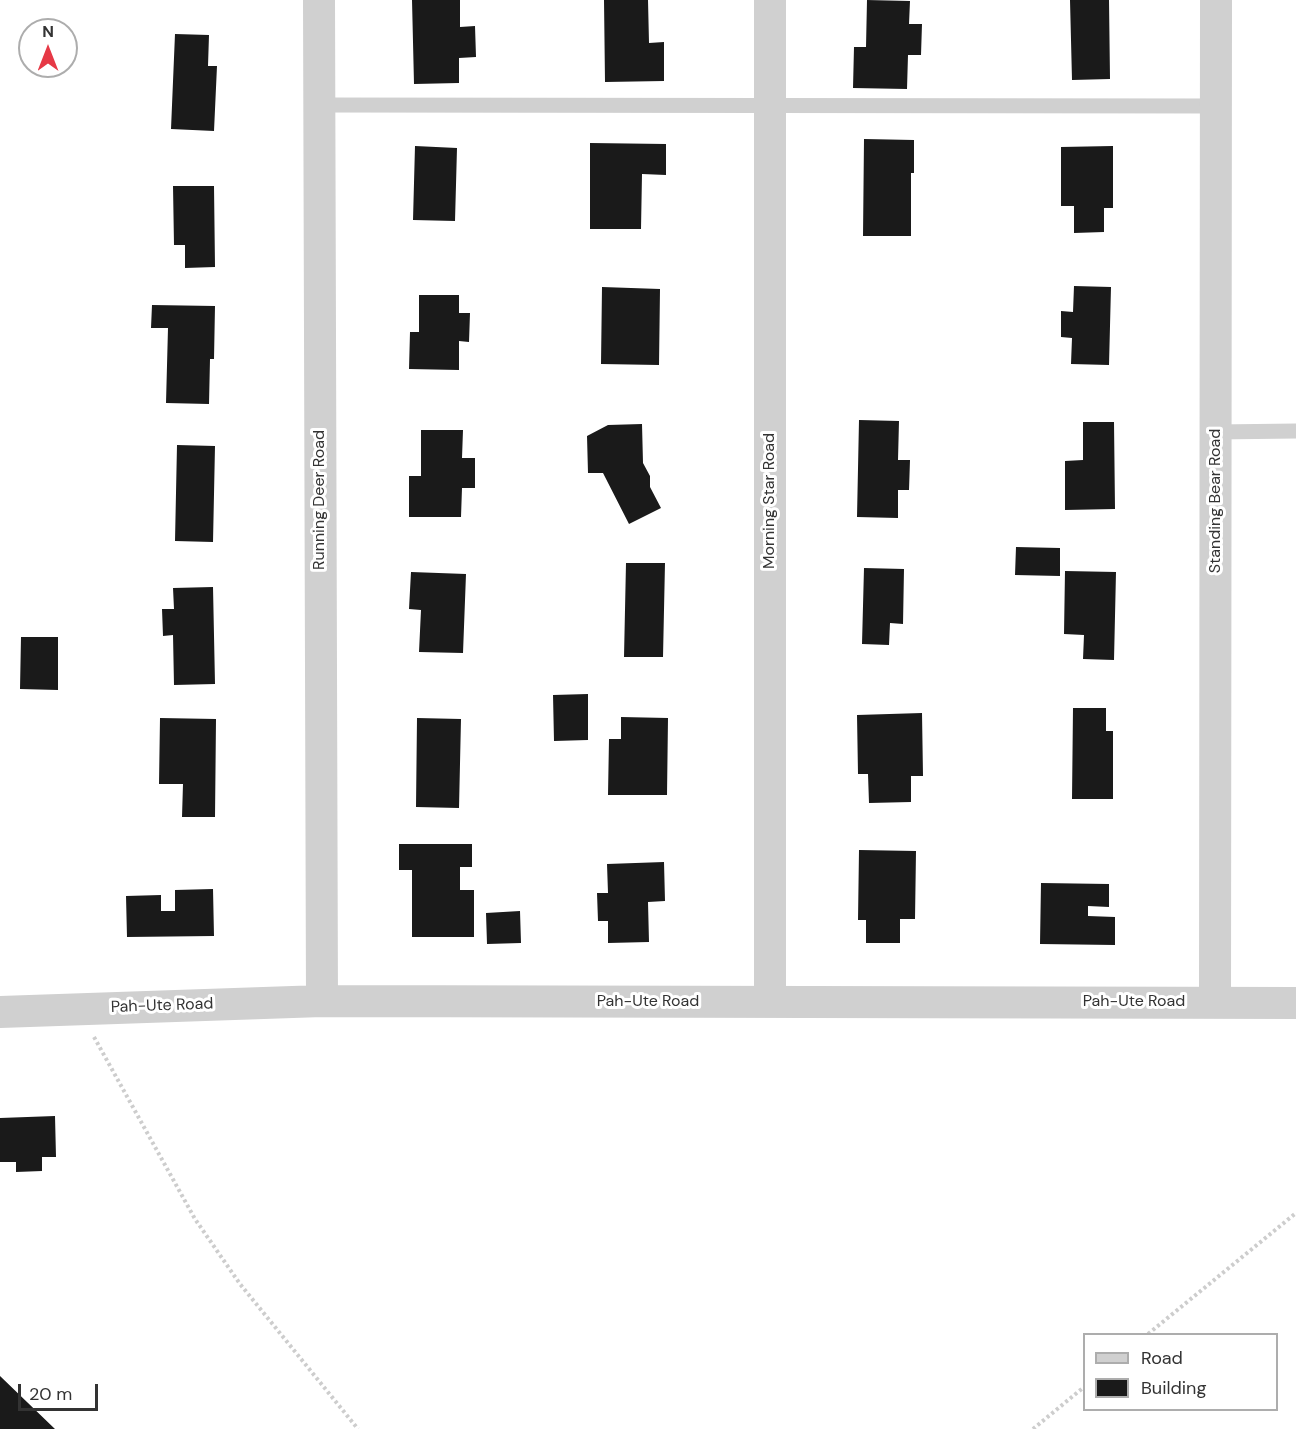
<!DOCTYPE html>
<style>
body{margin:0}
#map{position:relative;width:1296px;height:1429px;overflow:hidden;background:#fff;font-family:"DM Sans",sans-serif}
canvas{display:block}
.legend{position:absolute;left:1083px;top:1333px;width:195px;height:78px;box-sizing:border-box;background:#fff;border:2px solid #adadad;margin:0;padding:8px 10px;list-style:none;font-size:18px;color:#333}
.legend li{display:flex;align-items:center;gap:12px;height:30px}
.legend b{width:30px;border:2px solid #adadad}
.north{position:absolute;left:18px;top:18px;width:60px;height:60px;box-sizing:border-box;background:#fff;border:2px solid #adadad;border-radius:50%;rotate:0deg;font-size:16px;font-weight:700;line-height:24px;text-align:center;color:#333}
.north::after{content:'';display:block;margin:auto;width:21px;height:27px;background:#e63946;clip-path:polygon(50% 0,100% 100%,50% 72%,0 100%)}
.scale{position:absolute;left:18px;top:1384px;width:80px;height:27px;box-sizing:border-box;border:3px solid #333;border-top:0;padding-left:8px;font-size:18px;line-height:21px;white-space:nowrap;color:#333;-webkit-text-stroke:4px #fff;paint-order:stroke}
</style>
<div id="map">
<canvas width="1296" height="1429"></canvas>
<ul class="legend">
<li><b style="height:8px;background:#d0d0d0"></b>Road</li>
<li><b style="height:16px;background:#1a1a1a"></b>Building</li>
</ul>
<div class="north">N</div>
<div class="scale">20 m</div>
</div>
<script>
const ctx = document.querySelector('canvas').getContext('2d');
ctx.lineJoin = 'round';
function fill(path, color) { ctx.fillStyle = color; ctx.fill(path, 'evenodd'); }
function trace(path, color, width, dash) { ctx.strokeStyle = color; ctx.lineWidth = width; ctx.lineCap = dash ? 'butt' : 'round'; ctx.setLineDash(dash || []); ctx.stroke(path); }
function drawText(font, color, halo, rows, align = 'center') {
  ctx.font = font + ' "DM Sans",sans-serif'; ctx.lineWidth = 6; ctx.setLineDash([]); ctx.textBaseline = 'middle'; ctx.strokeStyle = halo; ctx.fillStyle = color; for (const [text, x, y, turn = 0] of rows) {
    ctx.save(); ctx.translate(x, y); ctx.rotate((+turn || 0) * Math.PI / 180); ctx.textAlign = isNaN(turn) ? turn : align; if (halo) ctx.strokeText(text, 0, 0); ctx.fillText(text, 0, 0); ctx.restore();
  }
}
const building = new Path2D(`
 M412,0H460V27L475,26L476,57L459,58V83L414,84Z
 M604,0H648L649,43L664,42V81L605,82Z
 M867,0L910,1L909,24H922L921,55H908L907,89L853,88L854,47H866Z
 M1070,0H1109L1110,79L1072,80Z
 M175,34L209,35L208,66H217L214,131L171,129Z
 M864,139L914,140V173H911V236H863Z
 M590,143L666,144V175L642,174L641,229H590Z
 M415,146L457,148L455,221L413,220Z
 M1113,146V208H1104V232L1074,233V206H1061V147Z
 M173,186H214L215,267L185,268V245H174Z
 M1074,286L1111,287L1109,365L1071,364L1072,338L1061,337V311L1073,312Z
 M602,287L660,289L659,365L601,364Z
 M419,295H459V313H470L469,342L459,341V370L409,369L410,332H419Z
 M152,305L215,306L214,359H210L209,404L166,403L168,328H151Z
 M859,420L899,421L898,460H910L909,490H898V518L857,517Z
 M1083,422H1114L1115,509L1065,510V461L1083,460Z
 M642,424L643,463L650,476V487L661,508L629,524L603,473H588L587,436L608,425Z
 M421,430H463L462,458H475V488H462L461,517H409V476H421Z
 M177,445L215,446L213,542L175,541Z
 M1016,547L1060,548V576L1015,575Z
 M626,563H665L663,657H624Z
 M864,568L904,569L903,624L890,623L889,645L862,644Z
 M1065,571L1116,572L1114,660L1083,659L1084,635L1064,634Z
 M411,572L466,574L463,653L419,652L421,610L409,609Z
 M213,587L215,684L174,685L173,635L163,636L162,609H174L173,588Z
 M21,637H58V690L20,689Z
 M588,694V740L554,741L553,695Z
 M1073,708H1106V731H1113V799H1072Z
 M922,713L923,776H911V802L869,803L868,774H858L857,715Z
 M621,717L668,718L667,795H608L609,739H621Z
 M160,718L216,719L215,817H182L183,784H159Z
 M417,718L461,719L459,808L416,807Z
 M399,844H472V867H460V890H474V937H412V870H399Z
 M859,850L916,851L915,919H900V943H866V920H858Z
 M664,862L665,901L648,902L649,942L608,943V921H598L597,893H608L607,864Z
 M1041,883L1109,884V907L1088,906V916L1115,917V945L1040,944Z
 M213,889L214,936L127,937L126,896L161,895V911H175V890Z
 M520,911L521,943L487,944L486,913Z
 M55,1116L56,1157H42V1171L16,1172V1162H0V1118Z
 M0,1376L55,1429H0Z`);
const path = new Path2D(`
 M94,1037L195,1219L240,1284L358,1429
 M1148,1334L1296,1213
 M1033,1429L1084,1387`);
const lane = new Path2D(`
 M319,105L1216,106
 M1216,432L1296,431`);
const street = new Path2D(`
 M319,0L322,1001
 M770,1002V0
 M1215,1002L1216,0
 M0,1012L322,1001L1296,1003`);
const streetNames = [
 ["Running Deer Road",320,500,-90],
 ["Morning Star Road",770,501,-90],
 ["Standing Bear Road",1216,501,-90],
 ["Pah-Ute Road",648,1002],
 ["Pah-Ute Road",1134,1002],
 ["Pah-Ute Road",162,1006,-2]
];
fill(building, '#1a1a1a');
trace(path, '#cdcdcd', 4, [3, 3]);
trace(lane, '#d0d0d0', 15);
trace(street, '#d0d0d0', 32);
drawText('16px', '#333', '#fff', streetNames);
</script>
